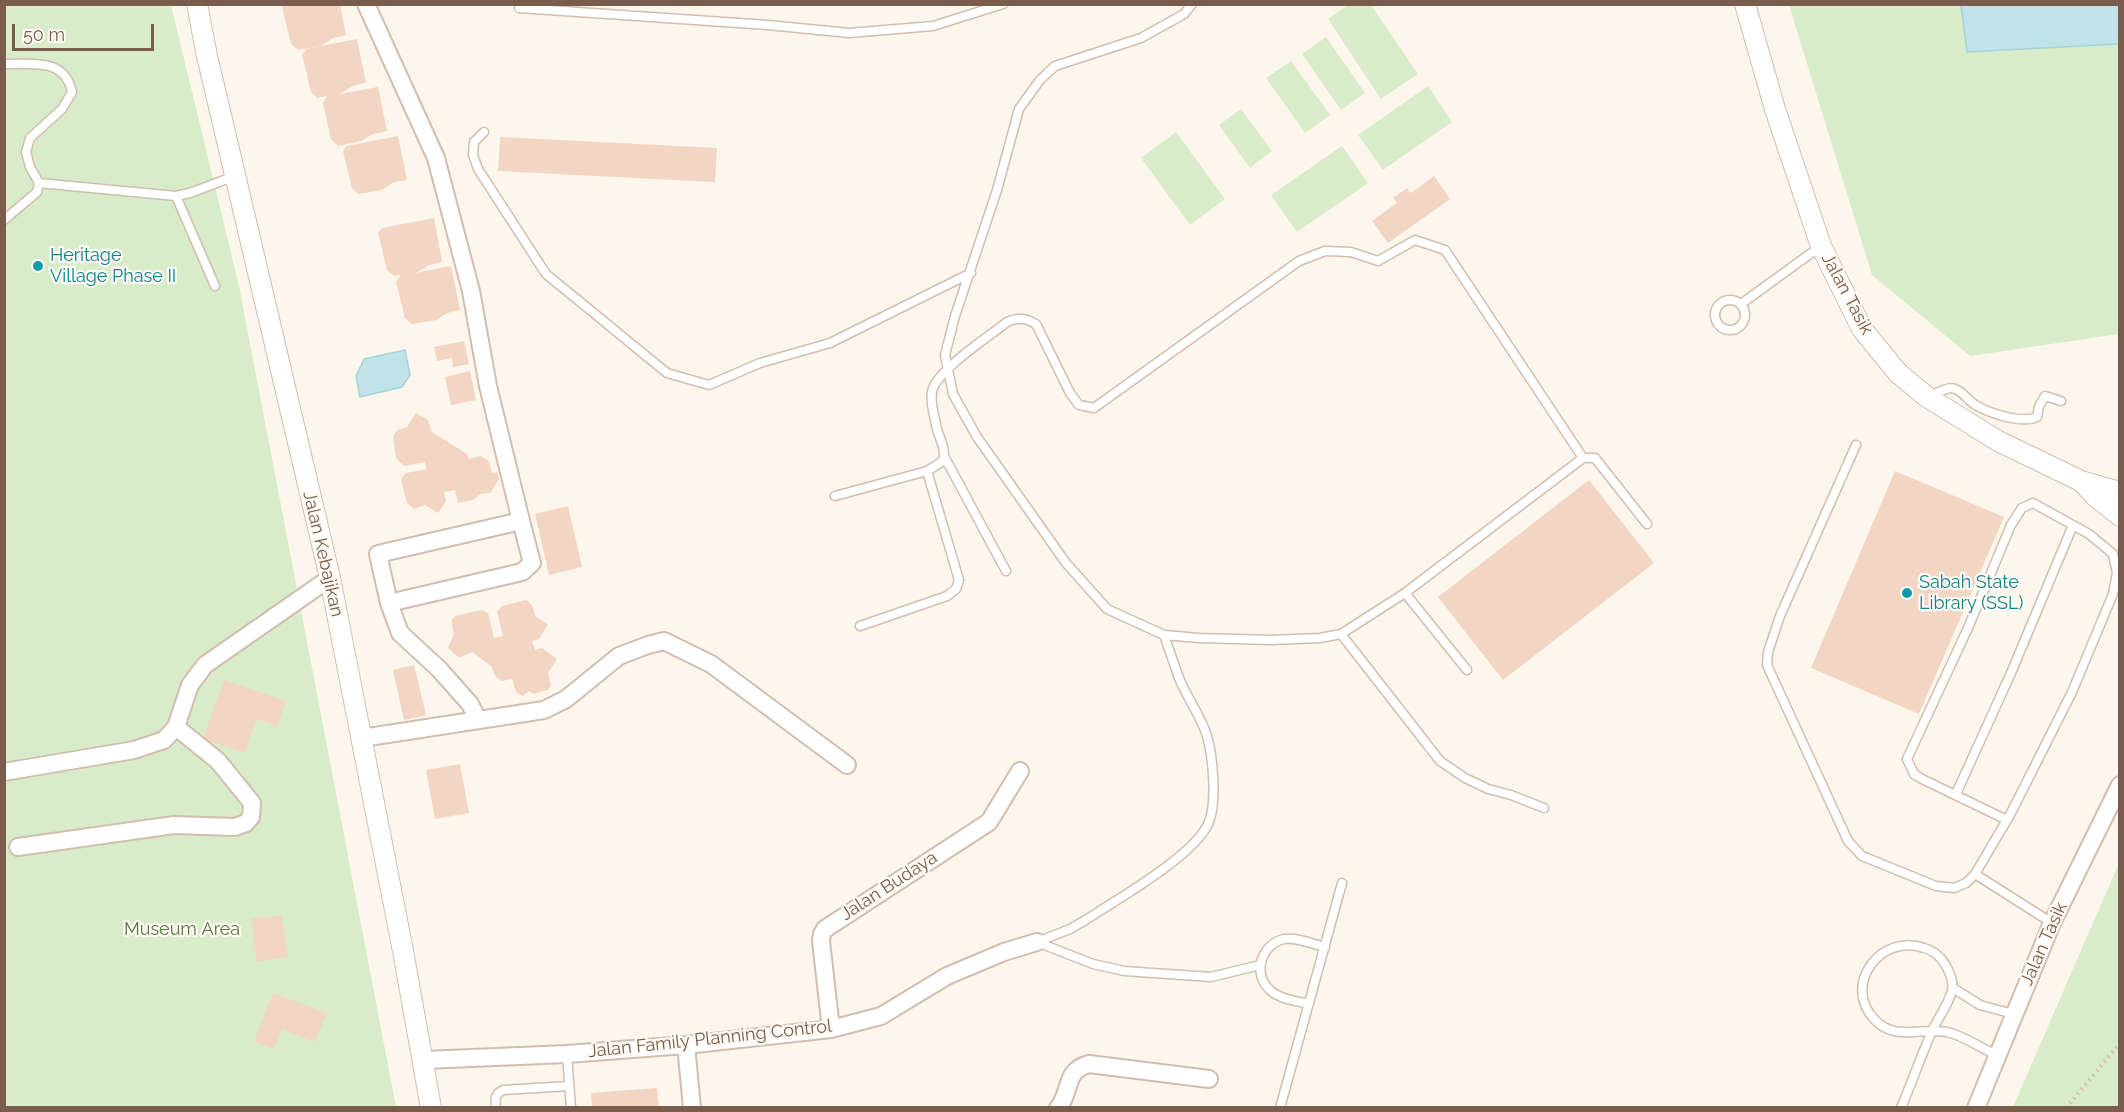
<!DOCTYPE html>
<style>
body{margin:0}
#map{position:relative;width:2124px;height:1112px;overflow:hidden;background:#fdf6ec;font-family:Raleway,sans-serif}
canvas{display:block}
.frame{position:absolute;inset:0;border:6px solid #7a5c4d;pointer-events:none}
.scale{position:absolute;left:12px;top:24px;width:142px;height:27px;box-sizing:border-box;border:3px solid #7a5c4d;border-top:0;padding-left:8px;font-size:18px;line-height:21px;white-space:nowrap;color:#7a5c4d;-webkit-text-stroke:4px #fffaf3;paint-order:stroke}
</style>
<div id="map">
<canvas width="2124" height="1112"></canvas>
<div class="frame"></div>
<div class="scale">50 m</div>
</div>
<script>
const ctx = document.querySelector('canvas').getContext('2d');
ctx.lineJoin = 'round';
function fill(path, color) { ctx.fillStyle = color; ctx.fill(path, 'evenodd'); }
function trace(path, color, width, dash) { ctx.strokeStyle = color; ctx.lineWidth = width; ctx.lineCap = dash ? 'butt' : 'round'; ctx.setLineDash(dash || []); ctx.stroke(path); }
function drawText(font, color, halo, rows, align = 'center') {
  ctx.font = font + ' Raleway,sans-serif'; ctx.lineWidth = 4.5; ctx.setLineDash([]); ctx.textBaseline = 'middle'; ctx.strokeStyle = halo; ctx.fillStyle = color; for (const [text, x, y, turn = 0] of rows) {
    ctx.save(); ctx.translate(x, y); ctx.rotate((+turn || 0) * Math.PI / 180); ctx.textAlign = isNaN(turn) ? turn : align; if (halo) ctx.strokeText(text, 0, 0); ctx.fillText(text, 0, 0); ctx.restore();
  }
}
const green = new Path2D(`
 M1349,4L1371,5L1418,74L1381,99L1328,19Z
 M5,5H171L239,286L396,1107L5,1108Z
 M1789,5H1961L1967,52L2119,44V334L1970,356L1872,275Z
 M1326,37L1365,93L1341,110L1302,54Z
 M1291,61L1330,115L1305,133L1266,78Z
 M1428,86L1452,122L1383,170L1358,135Z
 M1241,109L1272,151L1250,168L1219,125Z
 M1176,132L1225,199L1190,225L1141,158Z
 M1342,146L1368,183L1297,232L1271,195Z
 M2119,863V1107H2013Z`);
const water = new Path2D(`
 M1961,5H2119V44L1967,52Z
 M405,350L410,375L402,387L360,397L356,376L364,359Z`);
const building = new Path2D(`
 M284,4H340L346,35L333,38L321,46L298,50L291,44L282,7Z
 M357,39L366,83L352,86L340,94L378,87L387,131L373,134L361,141L338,146L331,139L323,103L327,96L317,98L311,92L302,55L306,49Z
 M398,136L407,180L394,182L382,190L358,194L352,188L343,151L347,146Z
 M500,137L717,148L715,182L498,171Z
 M1434,176L1450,199L1388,243L1372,221L1397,203L1393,198L1407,188L1411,193Z
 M434,218L442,262L429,265L416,273L451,266L460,310L447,313L436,320L412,324L405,318L396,282L401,275L394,276L387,270L378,233L382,228Z
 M464,341L469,364L453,367L452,358L437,361L434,347Z
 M470,371L476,400L451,405L445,377Z
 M416,413L428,420L432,432L467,454L469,459L481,456L489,461L492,473L497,472L499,479L490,493L480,494L473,500L458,503L455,490L444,492L446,501L438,513L425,505L414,509L407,503L401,479L406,473L427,469L425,462L404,466L396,458L393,437L397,430L407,427Z
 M1895,471L2004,517L1919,714L1811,668Z
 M1589,480L1654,563L1503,680L1438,597Z
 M568,506L582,567L549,575L535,514Z
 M526,600L532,605L536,617L548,624L539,639L532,641L535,650L542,648L557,659L548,673L551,686L548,690L533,694L529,691L523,696L516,692L512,679L502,681L496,677L491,666L472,652L459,658L448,648L454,634L451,621L455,616L482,610L488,613L494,638L503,636L497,612L502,606Z
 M414,665L426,715L404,720L393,670Z
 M224,680L286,701L277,726L256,719L245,753L203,739Z
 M460,764L469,813L435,819L426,770Z
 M282,915L288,957L257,962L251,919Z
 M273,993L327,1013L315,1042L282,1029L274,1049L254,1041Z
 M657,1088L659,1108H592L591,1093Z`);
const path = new Path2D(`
 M2066,1108L2120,1043`);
const service = new Path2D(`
 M1192,4L1184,14L1141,38L1055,66L1040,80L1019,109L997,190L955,316L945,355L953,394L977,437L1066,563L1107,609L1164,635L1199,638L1271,640L1320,638L1341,634L1405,593L1583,458H1595L1647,524
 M519,8L768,25L849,33L933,26L1003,4
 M4,64C32,64 65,58 72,92L62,109L30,138L26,152L30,167L39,183L37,192L4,220
 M484,132L474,142L473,155L478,169L546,274L667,373L709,385L760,363L830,343L971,273
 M39,183L176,196L215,286
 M176,196L190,193L235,176
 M1715 315a15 15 0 1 1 30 0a15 15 0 1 1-30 0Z
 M1741,304L1821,246
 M1928,397C1935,394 1948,386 1955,389C1962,391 1968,400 1974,404C1988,413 2021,424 2037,417L2039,406L2045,396L2061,401
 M1856,445L1780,616L1768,652L1767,665L1848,841L1862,856L1936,886L1954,888L1966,883L1975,874
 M944,456L1006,571
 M835,496L927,471L943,461C947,448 938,437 936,425C934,414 930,403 932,392C935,371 990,336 1007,322C1019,317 1025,318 1036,324L1070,393L1079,405L1094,408L1299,261L1325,251L1351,252L1378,261L1415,240L1445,250L1583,458
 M1405,593L1467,670
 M860,626L947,596L956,589L959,580L927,471
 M1341,634L1440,761L1465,778L1488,789L1511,795L1544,808
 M1956,794L2011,673L2073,525
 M2007,820L1922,779L1914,774L1907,759L1968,628L2011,525L2022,508L2033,503L2089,534L2113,554L2117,573L2113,594L2072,692L2012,811L2007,820L1975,874L2052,923
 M1037,942L1070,929L1084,921C1116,900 1196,855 1209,822C1217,801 1213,757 1207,736C1201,716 1187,698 1179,678C1174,664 1169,649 1164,635
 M1037,942L1093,964L1124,971L1211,977L1260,965
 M1953,988L1980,1005L2013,1014
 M1309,1004C1297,1001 1279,999 1270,990C1252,974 1261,944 1284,939C1297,937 1312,944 1325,947
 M567,1054L571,1108
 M496,1108C495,1099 495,1094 503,1090L569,1086
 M1280,1108L1342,883
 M1901,1108C1912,1082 1921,1056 1932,1031C1938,1018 1949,1004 1952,990C1954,981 1949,971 1945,964C1940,956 1932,950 1924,948C1881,933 1842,984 1874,1019C1895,1042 1921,1027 1947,1032C1965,1036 1980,1048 1997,1055`);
const minor = new Path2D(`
 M366,4L436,158L471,291L488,386L521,521
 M389,603L522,572L532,563L521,521L378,554L389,603L400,633L439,669L470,704L478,720
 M362,738L544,710L566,699L619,656L648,645L664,641L711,664L847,765
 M4,772L134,750L164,740L176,727L190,685L205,665L330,578
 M18,847L174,825L235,827L246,823L251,817L252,803L218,761L176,727
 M831,1029L821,941L822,934L825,929L989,822L1020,771
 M686,1045L692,1108
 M424,1060L567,1054L686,1045L831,1029L881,1016L947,976L1004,952L1037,942
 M1058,1108C1072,1092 1063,1071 1089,1064L1209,1079
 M1976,1108L2052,923L2120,785`);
const tertiary = new Path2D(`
 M197,4L207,56L330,578L403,951L431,1108
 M1745,4L1775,109L1821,246L1862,329L1898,373L1927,397L1998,441L2081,481L2120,492
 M2083,483L2096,497L2120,516`);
const markers = [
 [38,266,6,"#0f9aa8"],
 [1907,593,6,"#0f9aa8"]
];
const cultureNames = [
 ["Heritage",50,256],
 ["Village Phase II",50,277],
 ["Sabah State",1919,583],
 ["Library (SSL)",1919,604]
];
const streetNames = [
 ["Jalan Tasik",1847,294,62],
 ["Jalan Kebajikan",323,554,77],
 ["Jalan Budaya",889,886,-33],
 ["Jalan Tasik",2044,944,-66],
 ["Jalan Family Planning Control",710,1039,-6]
];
const parkNames = [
 ["Museum Area",182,930]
];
fill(green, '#d8ecc9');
fill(water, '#bfe3e8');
trace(water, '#a5d3da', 1.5);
fill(building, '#f3d5c3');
trace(service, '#d1beb0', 11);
trace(minor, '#d1beb0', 20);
trace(tertiary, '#d1beb0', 22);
trace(path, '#d9b8a5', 4, [1.5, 4.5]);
trace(service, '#fff', 8);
trace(minor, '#fff', 16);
trace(tertiary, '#fff', 20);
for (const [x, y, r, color] of markers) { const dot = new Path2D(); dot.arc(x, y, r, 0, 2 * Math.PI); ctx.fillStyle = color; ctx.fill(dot); trace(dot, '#fffaf3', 2); }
drawText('18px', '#0d838f', '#fffaf3', cultureNames, 'left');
drawText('18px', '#7a5c4d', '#fffaf3', streetNames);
drawText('18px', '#537a41', '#fffaf3', parkNames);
</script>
